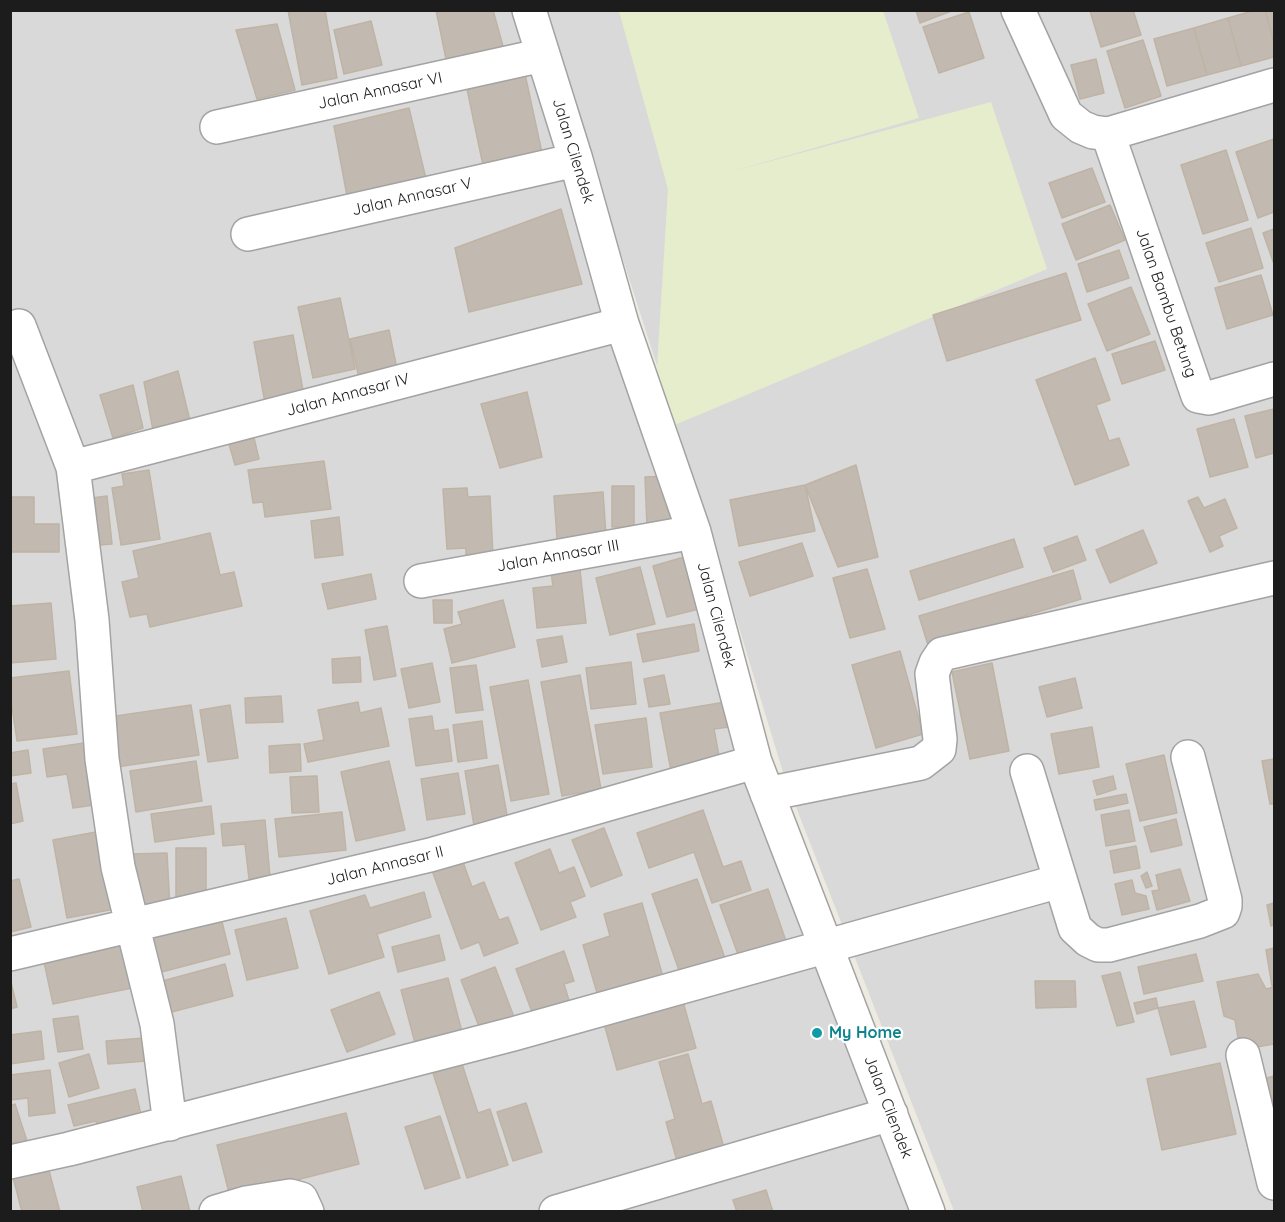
<!DOCTYPE html>
<style>
body{margin:0}
#map{position:relative;width:1285px;height:1222px;overflow:hidden;background:#edebe1;font-family:Quicksand,sans-serif}
canvas{display:block}
.frame{position:absolute;inset:0;border:12px solid #1c1c1c;pointer-events:none}
</style>
<div id="map">
<canvas width="1285" height="1222"></canvas>
<div class="frame"></div>
</div>
<script>
const ctx = document.querySelector('canvas').getContext('2d');
ctx.lineJoin = 'round';
function fill(path, color) { ctx.fillStyle = color; ctx.fill(path, 'evenodd'); }
function trace(path, color, width, dash) { ctx.strokeStyle = color; ctx.lineWidth = width; ctx.lineCap = dash ? 'butt' : 'round'; ctx.setLineDash(dash || []); ctx.stroke(path); }
function drawText(font, color, halo, rows, align = 'center') {
  ctx.font = font + ' Quicksand,sans-serif'; ctx.lineWidth = 4.5; ctx.setLineDash([]); ctx.textBaseline = 'middle'; ctx.strokeStyle = halo; ctx.fillStyle = color; for (const [text, x, y, turn = 0] of rows) {
    ctx.save(); ctx.translate(x, y); ctx.rotate((+turn || 0) * Math.PI / 180); ctx.textAlign = isNaN(turn) ? turn : align; if (halo) ctx.strokeText(text, 0, 0); ctx.fillText(text, 0, 0); ctx.restore();
  }
}
const residential = new Path2D(`
 M10,11H518L694,555L863,1002L945,1211H11Z
 M543,11H1274V1211H954L785,779L698,493Z`);
const farmland = new Path2D(`
 M619,11H883L919,118L730,172L991,102L1047,269L653,434L668,189Z`);
const building = new Path2D(`
 M288,10H325L337,78L302,85Z
 M436,10H493L504,50L446,59Z
 M916,10H954L920,23Z
 M1133,10L1141,35L1101,47L1090,11Z
 M1256,10H1265L1274,43V57L1241,66L1228,18Z
 M1265,10H1274V43Z
 M969,12L984,58L939,73L923,27Z
 M1228,18L1241,66L1207,75L1194,28Z
 M371,21L382,65L344,74L334,30Z
 M277,24L295,90L257,99L236,30Z
 M1194,28L1207,75L1167,86L1154,39Z
 M1143,40L1161,96L1125,108L1107,51Z
 M1096,59L1104,93L1080,99L1071,65Z
 M525,74L542,153L484,170L467,89Z
 M409,108L427,183L348,201L334,126Z
 M1274,139V212L1258,218L1236,152Z
 M1226,150L1248,220L1203,234L1181,165Z
 M1092,168L1105,202L1062,218L1049,183Z
 M1110,205L1125,240L1076,260L1062,224Z
 M561,209L582,284L469,312L455,248Z
 M1251,228L1263,268L1219,282L1206,243Z
 M1274,229V264L1263,233Z
 M1119,250L1129,278L1087,292L1078,264Z
 M1066,273L1081,320L947,361L933,315Z
 M1261,275L1273,315L1227,329L1215,288Z
 M1131,287L1150,334L1107,351L1088,304Z
 M340,298L355,369L313,378L298,307Z
 M389,330L398,374L360,382L350,339Z
 M293,335L304,396L265,403L254,342Z
 M1155,341L1165,370L1122,384L1112,354Z
 M1095,358L1110,400L1096,405L1109,441L1119,438L1129,465L1075,485L1036,380Z
 M178,371L191,425L153,430L144,382Z
 M133,385L143,428L113,438L100,395Z
 M527,392L542,457L500,468L481,404Z
 M1274,409V453L1256,458L1245,416Z
 M1234,419L1248,467L1210,477L1197,429Z
 M254,438L259,459L235,465L229,444Z
 M324,461L331,509L265,517L263,502L253,503L248,470Z
 M856,465L878,557L838,567L805,485Z
 M149,470L160,539L121,545L112,488L124,486L122,474Z
 M672,476L675,526L647,527L645,477Z
 M805,485L815,531L739,546L730,500Z
 M612,486H634V527H612Z
 M467,488L468,497L490,496L493,557L466,559V548L447,549L443,489Z
 M603,492L606,536L557,539L554,496Z
 M107,496L112,544L88,546L92,498Z
 M10,497H34V524H59V552H10Z
 M1198,497L1204,508L1225,499L1237,528L1219,536L1223,546L1210,552L1188,501Z
 M339,517L343,555L315,558L311,521Z
 M1143,530L1157,563L1110,583L1096,550Z
 M210,533L220,575L234,572L242,606L150,627L147,614L130,617L122,582L139,578L133,551Z
 M1077,536L1086,560L1053,572L1044,548Z
 M1014,539L1023,567L919,600L910,571Z
 M802,543L813,576L750,596L739,562Z
 M684,557L699,609L667,617L653,566Z
 M640,567L655,624L610,635L596,578Z
 M867,569L885,629L850,638L833,578Z
 M580,570L586,623L537,628L533,588L553,586L551,573Z
 M1073,570L1081,599L928,645L919,616Z
 M371,574L376,599L328,609L322,584Z
 M433,600H452V623H434Z
 M503,600L515,647L452,663L444,629L462,624L458,612Z
 M51,603L56,659L10,663V606Z
 M694,624L699,651L643,662L637,634Z
 M387,626L396,676L374,680L365,630Z
 M562,636L567,662L542,667L537,640Z
 M900,651L923,734L876,748L852,665Z
 M360,657L361,682L333,683L332,659Z
 M631,662L636,704L591,709L586,668Z
 M432,663L440,702L409,708L401,669Z
 M992,663L1009,751L970,759L952,672Z
 M476,665L483,710L456,713L450,668Z
 M69,671L77,734L17,741L10,693V678Z
 M580,675L601,789L562,796L541,682Z
 M664,675L670,704L649,707L644,679Z
 M1075,678L1082,708L1047,717L1039,687Z
 M528,680L549,794L511,801L490,687Z
 M281,696L283,722L246,723L245,698Z
 M731,701L736,726L714,729L721,767L672,776L660,713Z
 M358,702L360,713L381,708L389,746L308,762L304,744L324,740L318,710Z
 M191,705L199,755L116,767L109,717Z
 M230,705L238,758L208,762L200,710Z
 M432,716L434,731L448,729L452,761L416,766L409,719Z
 M646,718L652,767L603,774L595,725Z
 M482,721L487,758L458,762L453,725Z
 M1092,727L1099,767L1059,774L1051,734Z
 M84,743L94,805L73,808L67,774L47,777L43,749Z
 M300,744L301,771L270,773L269,746Z
 M28,750L31,773L10,776V753Z
 M1164,755L1177,813L1140,821L1126,764Z
 M1274,759V804H1270L1262,761Z
 M196,761L202,801L136,812L130,771Z
 M389,761L405,830L356,841L341,772Z
 M498,765L509,826L475,832L465,771Z
 M458,773L465,814L427,820L421,779Z
 M317,776L319,812L292,813L290,777Z
 M1113,776L1116,789L1097,795L1093,781Z
 M16,783L23,821L10,824V784Z
 M1126,794L1128,803L1096,810L1094,800Z
 M211,806L214,834L155,842L151,814Z
 M703,810L723,867L741,861L751,890L712,903L694,852L649,868L637,833Z
 M1129,810L1135,841L1106,846L1101,815Z
 M342,812L346,850L279,857L275,819Z
 M1176,819L1182,845L1151,852L1144,827Z
 M265,820L270,877L249,879L245,844L223,846L221,824Z
 M604,828L622,875L591,887L572,840Z
 M101,831L115,909L67,918L53,840Z
 M1136,846L1140,868L1114,873L1110,851Z
 M176,848H206V900H176Z
 M550,849L559,873L574,867L585,896L570,902L576,917L541,930L515,863Z
 M167,853L170,908L134,909L131,854Z
 M460,854L472,887L484,882L499,920L508,917L518,943L484,956L479,942L461,949L430,865Z
 M1180,869L1190,901L1157,910L1152,891L1159,890L1156,875Z
 M1147,872L1152,886L1146,888L1141,876Z
 M19,879L31,927L10,932V881Z
 M697,879L726,961L681,976L652,894Z
 M1132,880L1135,893L1146,896L1149,909L1122,915L1115,884Z
 M768,889L787,944L740,960L720,905Z
 M424,892L431,917L377,934L384,957L329,974L310,911L365,895L370,908Z
 M642,903L665,984L600,1003L583,945L610,936L604,914Z
 M1274,903V925L1271,926L1267,905Z
 M221,918L230,954L154,974L145,937Z
 M286,918L298,968L247,980L235,930Z
 M439,935L445,960L398,972L392,947Z
 M127,940L137,987L53,1004L43,957Z
 M1274,948V986H1272L1266,950Z
 M564,951L574,981L564,984L571,1007L535,1020L516,969Z
 M1196,954L1203,981L1144,994L1138,967Z
 M225,964L233,996L164,1014L155,983Z
 M495,967L514,1017L480,1029L461,980Z
 M1120,972L1134,1022L1117,1026L1102,976Z
 M1258,974L1266,989L1274,987V1044L1240,1050L1235,1020L1224,1016L1217,982Z
 M10,978L17,1007L10,1009Z
 M448,978L462,1032L415,1043L401,990Z
 M1035,981H1075L1076,1007L1036,1008Z
 M379,992L395,1034L347,1052L331,1010Z
 M682,998L696,1048L617,1070L603,1020Z
 M1156,998L1158,1008L1137,1014L1134,1003Z
 M1194,1001L1206,1047L1171,1055L1158,1008Z
 M78,1016L83,1049L58,1052L53,1019Z
 M41,1031L44,1059L10,1064V1035Z
 M144,1038L146,1061L108,1064L106,1041Z
 M89,1054L99,1088L69,1097L59,1063Z
 M688,1054L702,1104L711,1101L724,1148L677,1161L666,1122L675,1119L659,1062Z
 M1220,1063L1236,1134L1162,1150L1147,1079Z
 M462,1064L478,1113L490,1109L508,1165L467,1178L433,1073Z
 M50,1070L55,1113L29,1116L28,1098L10,1100V1075Z
 M1274,1076V1136L1252,1082Z
 M135,1089L143,1123L99,1134L96,1121L74,1126L68,1105Z
 M526,1103L542,1152L513,1161L497,1112Z
 M15,1104L27,1141L10,1147V1106Z
 M346,1113L359,1164L230,1197L217,1145Z
 M440,1116L460,1178L425,1189L405,1127Z
 M48,1167L60,1212H22L13,1177Z
 M181,1176L190,1212H143L137,1187Z
 M766,1190L773,1212H737L733,1200Z`);
const minor = new Path2D(`
 M529,10L576,160L622,324L694,532L755,762L928,1212
 M1018,10L1066,115L1081,127L1093,132L1108,134L1274,85
 M217,127L543,55
 M1108,134L1198,396L1209,398L1274,379
 M248,234L576,160
 M19,326L73,467L92,620L102,759L118,867L157,1024L170,1124
 M73,467L622,324
 M421,581L694,532
 M1027,771L1075,928L1088,940L1098,945H1109L1200,921L1223,912L1225,906V900L1188,757
 M767,794L921,763L939,749L940,739L932,674L936,663L942,654L1274,578
 M10,954L430,855L755,762
 M1243,1055L1274,1183
 M10,1162L69,1149L513,1034L1060,881
 M216,1212L246,1203L290,1196L301,1199L307,1212
 M556,1212L891,1114`);
const markers = [
 [817,1033,6,"#0f9aa8"]
];
const streetNames = [
 ["Jalan Annasar VI",380,91,-12],
 ["Jalan Cilendek",573,151,73],
 ["Jalan Annasar V",412,197,-13],
 ["Jalan Bambu Betung",1166,303,71],
 ["Jalan Annasar IV",348,395,-15],
 ["Jalan Annasar III",558,556,-10],
 ["Jalan Cilendek",716,615,75],
 ["Jalan Annasar II",385,866,-14],
 ["Jalan Cilendek",888,1107,69]
];
const cultureNames = [
 ["My Home",829,1033]
];
fill(residential, '#dad9d9');
fill(farmland, '#e6edcc');
fill(building, '#c2bab1');
trace(building, '#bfb3a4', 1.5);
trace(minor, '#a3a3a3', 36);
trace(minor, '#fff', 33);
for (const [x, y, r, color] of markers) { const dot = new Path2D(); dot.arc(x, y, r, 0, 2 * Math.PI); ctx.fillStyle = color; ctx.fill(dot); trace(dot, '#fff', 2); }
drawText('16px', '#1c1c1c', '#fff', streetNames);
drawText('bold 16px', '#0d838f', '#fff', cultureNames, 'left');
</script>
